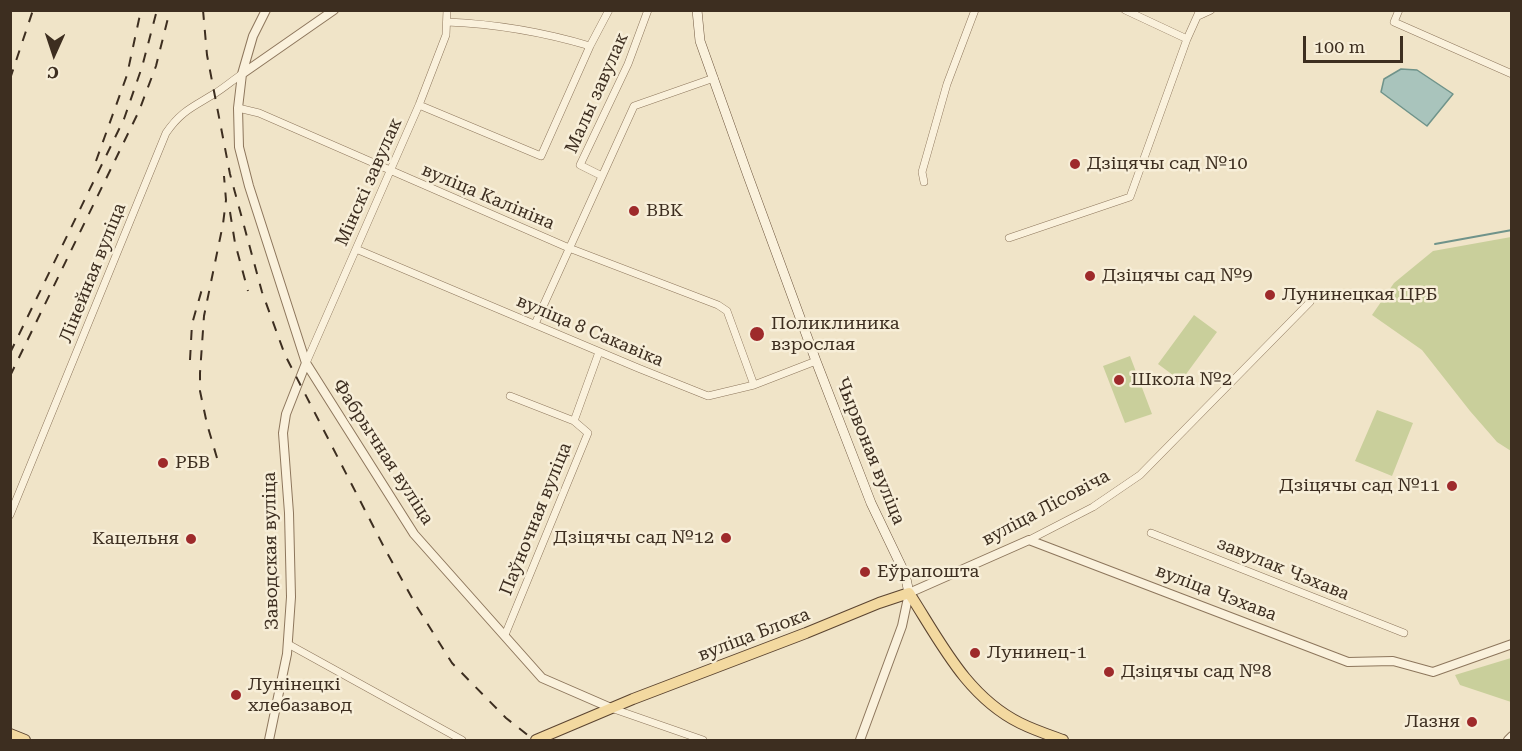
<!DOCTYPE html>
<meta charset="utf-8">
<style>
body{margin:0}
#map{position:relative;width:1522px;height:751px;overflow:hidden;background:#f0e4c8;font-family:"Roboto Serif",serif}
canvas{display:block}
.frame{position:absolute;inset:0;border:12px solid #3d2e20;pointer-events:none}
.north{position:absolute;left:24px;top:24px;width:60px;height:60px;-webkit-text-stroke:4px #f7eed8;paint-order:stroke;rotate:183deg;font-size:16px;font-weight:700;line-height:24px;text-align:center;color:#3d2e20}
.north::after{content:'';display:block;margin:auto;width:21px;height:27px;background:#3d2e20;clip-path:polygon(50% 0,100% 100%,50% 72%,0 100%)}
.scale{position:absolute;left:1303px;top:36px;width:100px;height:27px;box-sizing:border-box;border:3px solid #3d2e20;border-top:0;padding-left:8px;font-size:18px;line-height:21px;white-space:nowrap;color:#3d2e20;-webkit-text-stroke:4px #f7eed8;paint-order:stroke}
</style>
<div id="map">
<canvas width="1522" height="751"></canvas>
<div class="frame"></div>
<div class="north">С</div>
<div class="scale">100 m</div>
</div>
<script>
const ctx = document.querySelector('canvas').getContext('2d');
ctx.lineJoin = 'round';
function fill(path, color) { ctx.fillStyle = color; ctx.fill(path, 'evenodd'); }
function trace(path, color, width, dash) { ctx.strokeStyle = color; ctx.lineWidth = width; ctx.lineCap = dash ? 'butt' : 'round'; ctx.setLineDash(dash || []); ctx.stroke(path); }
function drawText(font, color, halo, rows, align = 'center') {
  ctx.font = font + ' "Roboto Serif",serif'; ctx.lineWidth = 5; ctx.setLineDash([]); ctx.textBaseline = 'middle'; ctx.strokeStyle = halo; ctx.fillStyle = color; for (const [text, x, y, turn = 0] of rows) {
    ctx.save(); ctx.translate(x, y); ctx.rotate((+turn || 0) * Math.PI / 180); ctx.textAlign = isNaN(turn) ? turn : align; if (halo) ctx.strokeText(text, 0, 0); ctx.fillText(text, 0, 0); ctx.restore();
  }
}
const green = new Path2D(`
 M1511,237H1512L1511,451L1497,442L1470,411L1422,350L1372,315L1394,283L1433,251Z
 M1194,315L1217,332L1181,381L1158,364Z
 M1130,356L1152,414L1125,423L1103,366Z
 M1377,410L1413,423L1392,476L1355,461Z
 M1511,658V702L1460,685L1455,675Z`);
const water = new Path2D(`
 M1401,69L1417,70L1453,94L1427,126L1381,92L1384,79Z`);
const stream = new Path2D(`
 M1435,244L1512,230`);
const minor = new Path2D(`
 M1125,10L1187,39
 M1399,10L1394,22L1512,74
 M1198,16L1211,10
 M447,22C496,24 543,32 590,46
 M419,105L541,156L590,46L609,10
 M238,108L259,113L569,248L718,305L727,311L754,385
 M602,176L580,165L628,64L648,10
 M924,182L922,172L947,84L975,10
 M1009,238L1130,197L1187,39L1200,10
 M356,249L638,368L708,396L754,385L816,361
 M535,324L634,106L714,78
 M306,363L419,105L446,35L447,10
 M510,396L574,421
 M10,515L166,133C181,111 193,107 214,94C224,88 233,80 242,74
 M1151,533L1404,633
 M1029,540L1093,507L1140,475L1310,302
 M505,635L588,433L574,421L599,352
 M288,644L462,740
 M611,708L703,740`);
const tertiary = new Path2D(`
 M266,10L253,36L242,74L238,108L239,147L249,186L306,363L414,534L542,678L611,708
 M242,74L334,10
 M269,740L287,654L291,597L289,513L283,433L286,414L306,363
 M860,740L902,626L909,593L1029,540L1348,662L1393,661L1433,672L1512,644
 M1508,740L1512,736`);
const secondary = new Path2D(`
 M697,10L700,41L747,173L816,361L871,503L905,574L909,593`);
const primary = new Path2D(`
 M10,734L25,740
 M536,740L633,699L806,633L879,603L909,593C940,641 966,696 1020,723C1034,730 1049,735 1063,740`);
const rail = new Path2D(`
 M203,10L207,55L230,174L262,292L285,355L386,551L417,607L452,663L506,718L534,740
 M10,79L33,10
 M96,161L127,75L141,10
 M230,212L235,243L248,291
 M10,353L124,119L142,67L157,10
 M190,360L192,324L202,289
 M10,376L139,111L156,66L170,10
 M217,458L207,424L200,391V373L204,316L223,224L226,200L224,176`);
const markers = [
 [1075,164,6,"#9e2a2b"],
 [634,211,6,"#9e2a2b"],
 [1090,276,6,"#9e2a2b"],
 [1270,295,6,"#9e2a2b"],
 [757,334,8,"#9e2a2b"],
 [1119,380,6,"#9e2a2b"],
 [163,463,6,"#9e2a2b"],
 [1452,486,6,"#9e2a2b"],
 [726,538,6,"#9e2a2b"],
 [191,539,6,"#9e2a2b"],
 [865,572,6,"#9e2a2b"],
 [975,653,6,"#9e2a2b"],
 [1109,672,6,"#9e2a2b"],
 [236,695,6,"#9e2a2b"],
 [1472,722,6,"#9e2a2b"]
];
const streetNames = [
 ["Малы завулак",597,93,-66],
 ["Мінскі завулак",369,182,-66],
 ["вуліца Калініна",488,197,23],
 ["Лінейная вуліца",93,273,-68],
 ["вуліца 8 Сакавіка",590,331,23],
 ["Чырвоная вуліца",870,451,68],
 ["Фабрычная вуліца",383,452,57],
 ["вуліца Лісовіча",1046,508,-28],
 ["Паўночная вуліца",536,519,-68],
 ["Заводская вуліца",271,551,-91],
 ["завулак Чэхава",1283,569,22],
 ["вуліца Чэхава",1216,593,21],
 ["вуліца Блока",754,635,-21]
];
const poiNames = [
 ["Дзіцячы сад №10",1087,164],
 ["ВВК",646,211],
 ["Дзіцячы сад №9",1102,276],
 ["Лунинецкая ЦРБ",1282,295],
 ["Поликлиника",771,324],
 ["взрослая",771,345],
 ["Школа №2",1131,380],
 ["РБВ",175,463],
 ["Дзіцячы сад №11",1440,486,"right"],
 ["Дзіцячы сад №12",714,538,"right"],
 ["Кацельня",179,539,"right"],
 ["Еўрапошта",877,572],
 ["Лунинец-1",987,653],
 ["Дзіцячы сад №8",1121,672],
 ["Лунінецкі",248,685],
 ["хлебазавод",248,706],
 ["Лазня",1460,722,"right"]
];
fill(green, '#c9cf9b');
fill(water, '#a9c4bc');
trace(water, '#6f938a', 1.5);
trace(stream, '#6f938a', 2);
trace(minor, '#8d765c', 8);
trace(tertiary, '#8d765c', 10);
trace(secondary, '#6f573f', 10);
trace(primary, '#5b4430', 12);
trace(minor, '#faf1dc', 7);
trace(tertiary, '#faf1dc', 8);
trace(secondary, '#faf1dc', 9);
trace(primary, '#f3d9a0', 10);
trace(rail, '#3d2e20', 2, [10, 10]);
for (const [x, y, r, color] of markers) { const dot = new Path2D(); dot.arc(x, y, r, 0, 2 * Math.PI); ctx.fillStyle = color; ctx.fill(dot); trace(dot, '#f7eed8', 2); }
drawText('18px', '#3d2e20', '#f7eed8', streetNames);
drawText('18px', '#3d2e20', '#f7eed8', poiNames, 'left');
</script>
